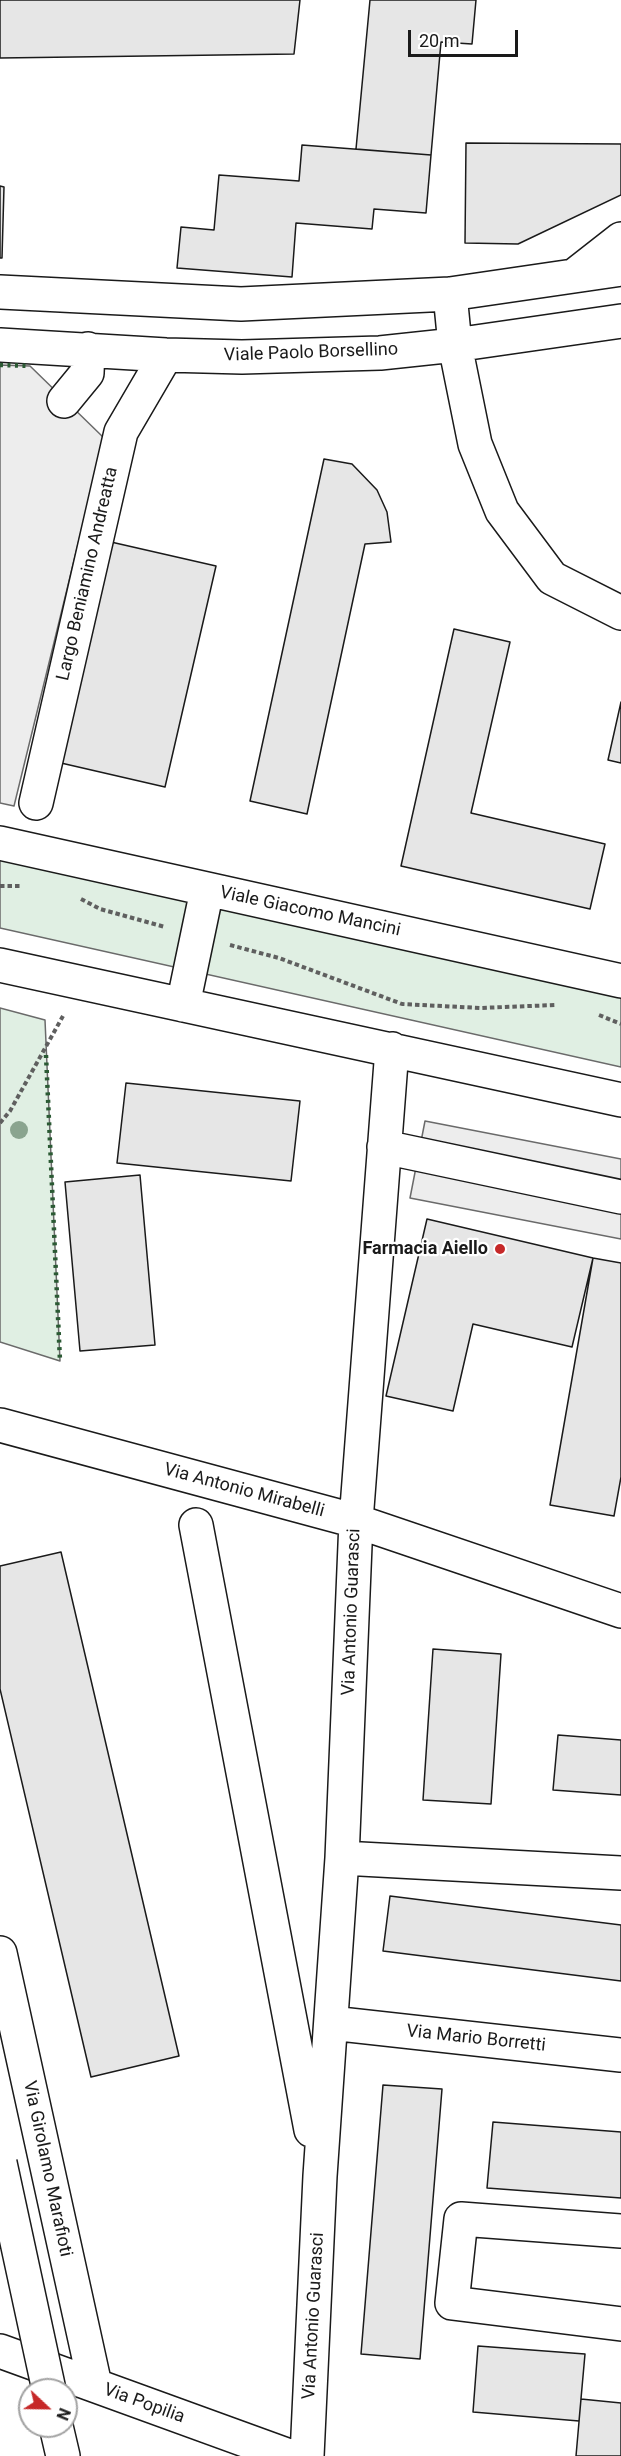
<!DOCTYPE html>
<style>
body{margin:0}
#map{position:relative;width:621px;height:2456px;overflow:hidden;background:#fff;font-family:Roboto,sans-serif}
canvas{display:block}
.north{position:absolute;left:18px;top:2378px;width:60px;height:60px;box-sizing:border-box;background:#fff;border:2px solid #a3a3a3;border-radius:50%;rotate:112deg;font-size:16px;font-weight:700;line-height:24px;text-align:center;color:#1a1a1a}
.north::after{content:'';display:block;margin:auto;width:21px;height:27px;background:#c62828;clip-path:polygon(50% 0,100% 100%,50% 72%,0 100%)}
.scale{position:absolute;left:408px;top:30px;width:110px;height:27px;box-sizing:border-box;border:3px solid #1a1a1a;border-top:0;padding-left:8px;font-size:18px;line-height:21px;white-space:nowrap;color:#1a1a1a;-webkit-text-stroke:4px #fff;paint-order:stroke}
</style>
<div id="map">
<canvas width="621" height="2456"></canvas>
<div class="north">N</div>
<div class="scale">20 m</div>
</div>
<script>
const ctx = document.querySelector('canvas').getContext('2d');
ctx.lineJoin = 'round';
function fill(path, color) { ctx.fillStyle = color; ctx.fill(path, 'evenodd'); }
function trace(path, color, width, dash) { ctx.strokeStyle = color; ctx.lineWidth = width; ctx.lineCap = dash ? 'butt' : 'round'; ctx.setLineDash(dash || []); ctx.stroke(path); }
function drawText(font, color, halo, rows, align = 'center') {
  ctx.font = font + ' Roboto,sans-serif'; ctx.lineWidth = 4.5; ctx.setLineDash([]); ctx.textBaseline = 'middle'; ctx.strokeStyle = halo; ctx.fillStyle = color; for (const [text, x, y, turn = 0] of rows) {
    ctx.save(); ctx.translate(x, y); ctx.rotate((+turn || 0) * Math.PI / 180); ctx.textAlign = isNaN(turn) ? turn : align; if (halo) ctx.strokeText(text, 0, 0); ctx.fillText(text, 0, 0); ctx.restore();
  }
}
const green = new Path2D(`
 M0,854L621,992V1067L0,928Z
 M0,1008L45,1020L60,1361L0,1342Z`);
const parking = new Path2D(`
 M0,365L30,366L104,438L14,806L0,803Z
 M425,1121L621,1159V1239L410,1198Z`);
const building = new Path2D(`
 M0,0H300L294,54L0,58Z
 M370,0H476L472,44L441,42L431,155L356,149Z
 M466,143L621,144V195L518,244L465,243Z
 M302,145L431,155L426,213L374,209L372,229L296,223L292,277L177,268L181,227L214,230L219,175L299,181Z
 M0,186L4,187L2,258H0Z
 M324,459L352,464L377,490L387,512L391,542L365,544L307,814L250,801Z
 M111,542L216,566L165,787L61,763Z
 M454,629L510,642L471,813L605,844L590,909L401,866Z
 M621,702V763L608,760Z
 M126,1083L300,1101L291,1181L117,1163Z
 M140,1175L155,1345L80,1351L65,1182Z
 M427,1219L593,1258L572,1347L473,1324L453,1411L386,1396Z
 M593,1258L621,1263V1477L614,1516L550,1505Z
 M61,1552L179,2056L91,2077L0,1689V1566Z
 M433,1649L501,1654L491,1804L423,1800Z
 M558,1735L621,1740V1795L553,1790Z
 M390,1896L621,1925V1981L383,1951Z
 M383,2085L442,2089L420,2359L361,2354Z
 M493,2122L621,2132V2198L487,2188Z
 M478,2346L585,2354L579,2421L473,2412Z
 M581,2399L621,2403V2456H576Z`);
const path = new Path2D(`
 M0,886H20
 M81,899L100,909L165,927
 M230,945L279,958L402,1004L480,1008L555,1005
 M599,1015L621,1024
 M0,1123L10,1111L63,1016`);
const minor = new Path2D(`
 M575,275L621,239
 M0,292L241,304L450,294L621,269
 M450,294L455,345L475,444L502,511L552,578L621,613
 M0,345L166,355L242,357L380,353L455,345L621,321
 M64,401L87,373L88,349
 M36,803L121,432L166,355
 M0,843L621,981
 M0,965L621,1100
 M183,1005L207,890
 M384,1147L621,1197
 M0,1425L356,1521L621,1611
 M196,1525L311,2130
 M342,1858L621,1873
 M0,1953L95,2385
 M331,2023L621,2055
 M621,2231L461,2219L452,2303L621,2324
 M0,2351L289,2456
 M307,2456L320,2176L342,1858L356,1521L392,1049`);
const major = new Path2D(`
 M56,2426L63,2456`);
const majorBridge = new Path2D(`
 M0,2163L49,2390`);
const hedge = new Path2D(`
 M0,365L30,366
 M46,1055L60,1361`);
const trees = [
 [19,1130]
];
const markers = [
 [500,1249,6,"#c62828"]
];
const streetNames = [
 ["Viale Paolo Borsellino",311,353,-2],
 ["Largo Beniamino Andreatta",88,574,-77],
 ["Viale Giacomo Mancini",310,912,12],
 ["Via Antonio Mirabelli",244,1491,15],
 ["Via Antonio Guarasci",352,1612,-88],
 ["Via Mario Borretti",476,2039,6],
 ["Via Girolamo Marafioti",47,2169,78],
 ["Via Antonio Guarasci",314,2316,-87],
 ["Via Popilia",144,2404,20]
];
const poiNames = [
 ["Farmacia Aiello",488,1249]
];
fill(green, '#e0efe3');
trace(green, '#6a6a6a', 1.5);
fill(parking, '#ededed');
trace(parking, '#6a6a6a', 1.5);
fill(building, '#e6e6e6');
trace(building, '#1a1a1a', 1.5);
trace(minor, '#1a1a1a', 36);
trace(major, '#1a1a1a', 36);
trace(path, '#5f5f5f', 4, [4.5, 3]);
trace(minor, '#fff', 33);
trace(major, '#fff', 33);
trace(majorBridge, '#1a1a1a', 36, []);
trace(majorBridge, '#fff', 33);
trace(hedge, '#2b5a34', 4.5, [3, 4.5]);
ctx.fillStyle = '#8aa48f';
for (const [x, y] of trees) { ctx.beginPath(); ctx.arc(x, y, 9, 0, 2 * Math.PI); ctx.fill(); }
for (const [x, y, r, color] of markers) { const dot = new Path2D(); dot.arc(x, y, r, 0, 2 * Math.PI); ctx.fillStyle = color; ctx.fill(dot); trace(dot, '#fff', 2); }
drawText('18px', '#1a1a1a', '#fff', streetNames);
drawText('bold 18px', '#1a1a1a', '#fff', poiNames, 'right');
</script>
